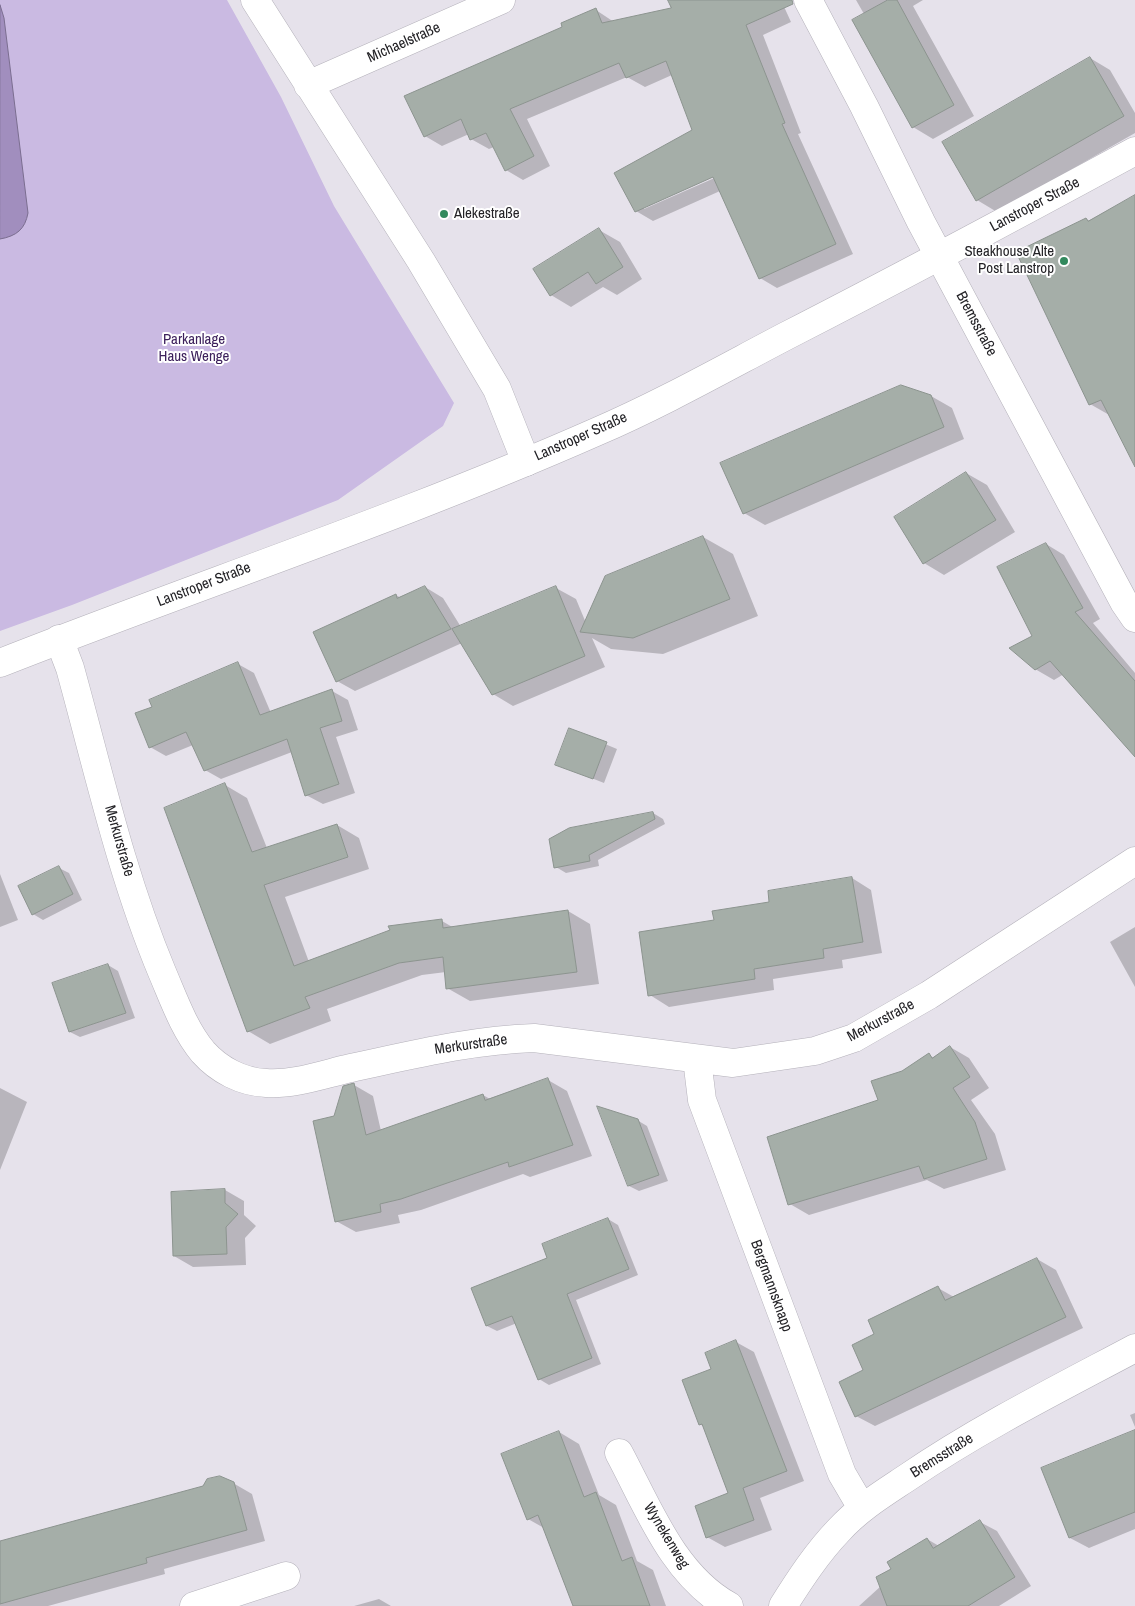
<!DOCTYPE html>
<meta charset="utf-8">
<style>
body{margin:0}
canvas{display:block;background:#e6e2eb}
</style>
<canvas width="1135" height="1606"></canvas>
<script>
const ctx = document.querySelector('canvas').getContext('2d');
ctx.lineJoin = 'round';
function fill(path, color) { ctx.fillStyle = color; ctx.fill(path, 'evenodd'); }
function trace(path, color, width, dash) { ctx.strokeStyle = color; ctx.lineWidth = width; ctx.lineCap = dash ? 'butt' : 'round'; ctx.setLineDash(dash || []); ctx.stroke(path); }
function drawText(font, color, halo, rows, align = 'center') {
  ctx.font = font + ' "Archivo Narrow",sans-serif'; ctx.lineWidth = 4; ctx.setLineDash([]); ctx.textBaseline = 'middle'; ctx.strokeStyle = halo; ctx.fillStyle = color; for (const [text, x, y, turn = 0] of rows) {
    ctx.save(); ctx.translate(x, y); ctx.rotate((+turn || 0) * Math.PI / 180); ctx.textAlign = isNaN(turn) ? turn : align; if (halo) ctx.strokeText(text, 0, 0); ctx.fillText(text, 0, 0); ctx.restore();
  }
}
const green = new Path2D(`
 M0,0H227L281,97L334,206L454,403L443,426L338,500L72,605L0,631Z`);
const water = new Path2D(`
 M0,5L4,18L28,213C25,229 17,236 0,239Z`);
const shadow = new Path2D(`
 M669,0H781L791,22L763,35L801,133L798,134L853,254L777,288L760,278L720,191L653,221L636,211L694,130L672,75L645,87L627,77L527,119L550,166L523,180L506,170L494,147L489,149L471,139L469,134L442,146L425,136L564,28L596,10L614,22L673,8ZM718,174L719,176L644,209V206Z
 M856,0H923L913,6L974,116L933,139L913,127L864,14Z
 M1090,58L1110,70L1135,113V133L997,212L977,200Z
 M1135,196V465L1111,416L1090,404L1018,253L1086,219L1090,221Z
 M599,230L620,242L642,279L617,295L603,287L571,307L551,295Z
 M931,396L952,408L964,439L765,525L744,513Z
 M966,473L987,485L1015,532L944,575L924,563Z
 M703,537L733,554L758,616L663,654L611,649L592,638L605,667L513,706L493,694L462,643L355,691L337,681L396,595L401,598L425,587L443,598L461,627L556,588L576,599L586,623Z
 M1046,544L1064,555L1100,619L1093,623L1135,673V746L1064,674L1054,680L1035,669L1034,637Z
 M238,664L254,673L271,713L332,691L348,700L358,730L336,737L355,793L323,804L306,795L292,752L221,779L205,770L193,745L166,756L150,747L153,707Z
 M569,729L617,749L604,783L556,764Z
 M225,785L247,798L267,848L337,825L359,838L369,869L285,897L309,962L442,921L454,928L568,911L590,924L599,984L470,1001L447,988L446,972L422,975L327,1009L331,1021L270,1044L248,1031Z
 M653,813L663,819L665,824L598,860L599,866L566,873L556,867Z
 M59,868L69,873L82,900L43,920L33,914Z
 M0,874L18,920L0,927Z
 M852,878L871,890L882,953L842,960L843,968L773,979L774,990L669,1007L650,995L715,921Z
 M1135,927V987L1110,942Z
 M108,965L118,971L135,1018L80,1037L70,1032Z
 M950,1047L969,1058L989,1088L971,1100L995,1134L1006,1170L944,1189L927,1180L809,1215L790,1204L879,1101L929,1055L934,1058Z
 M548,1080L567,1091L592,1156L530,1177L523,1174L421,1210L398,1215L400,1223L356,1232L336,1221L335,1118L354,1085L373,1096L381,1131L483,1095L490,1099Z
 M0,1088L27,1102L0,1170Z
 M637,1120L647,1126L668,1181L639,1191L629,1186Z
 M225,1190L244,1201V1215L256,1226L245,1238L246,1265L193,1267L174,1256Z
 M608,1219L618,1225L638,1275L576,1300L601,1364L549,1385L539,1379L517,1323L497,1331L487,1326L549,1258Z
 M1037,1259L1056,1270L1083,1328L875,1426L856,1416L865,1371L876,1334L938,1288L954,1297Z
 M736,1342L754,1352L804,1481L760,1498L772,1530L725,1547L707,1537L730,1494L704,1427L700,1424L712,1370Z
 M1135,1413V1427L1130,1415Z
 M559,1432L579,1444L599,1495L616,1505L637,1561L653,1570L666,1606H587L544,1528L528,1519Z
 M1135,1432V1529L1089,1548L1070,1538L1042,1468Z
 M233,1483L252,1494L265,1541L164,1569L165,1574L48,1606H0V1543Z
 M980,1522L997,1531L1031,1586L999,1606H859L881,1586L892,1569L927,1539L939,1546Z
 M379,1599L391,1606H354Z`);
const building = new Path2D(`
 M668,0H792L793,4L746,25L785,123L782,124L836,244L759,279L713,177L635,212L614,173L692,130L666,61L626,78L619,63L510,109L534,156L505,171L486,133L470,140L461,119L424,137L404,96L562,27L561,23L596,8L602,23L671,8Z
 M888,0H897L954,105L912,128L852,20Z
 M1090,57L1124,116L976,201L942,142Z
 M1135,195V467L1101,400L1089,405L1016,252L1086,218L1088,221Z
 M599,228L623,267L596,284L588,272L550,296L533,269Z
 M901,385L931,395L944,427L743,514L720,463Z
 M966,472L996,520L923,564L894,517Z
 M703,536L730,599L633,638L580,632L605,576Z
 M1046,543L1083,608L1075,612L1135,681V757L1050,661L1035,670L1009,648L1032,636L997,567Z
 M425,586L451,629L336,682L313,632L396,594L397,598Z
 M556,586L585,656L492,695L452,629Z
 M238,662L260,715L332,689L342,721L320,728L339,784L305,796L287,739L204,771L186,732L149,748L135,713L152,707L149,700Z
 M569,728L607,742L593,779L555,765Z
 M225,783L252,852L337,824L348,857L264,885L294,966L390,930L388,926L442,919L443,928L568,910L577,972L446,989L443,957L399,963L305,997L310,1008L247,1032L164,808Z
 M653,812L655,819L589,855L590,861L554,868L549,839L569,828Z
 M59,866L73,894L32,915L18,886Z
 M852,877L863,942L823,949L824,958L754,969L755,979L648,996L639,932L714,920L712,911L769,902L768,891Z
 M108,964L126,1013L69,1032L52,983Z
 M950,1046L970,1077L953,1088L975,1122L987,1159L924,1179L919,1166L788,1205L767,1137L878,1100L871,1081L902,1071L929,1053L932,1058Z
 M548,1078L573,1145L509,1167L508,1162L401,1199L380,1204L381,1212L335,1222L313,1121L334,1116L343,1086L354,1083L366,1135L483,1094L485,1100Z
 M597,1106L638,1119L659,1175L628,1186Z
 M225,1189V1203L238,1214L226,1227L227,1254L173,1256L171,1192Z
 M608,1218L629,1269L567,1294L592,1358L538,1380L512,1316L486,1326L471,1288L547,1258L542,1244Z
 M1037,1258L1066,1317L855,1417L839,1382L863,1370L852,1345L874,1334L868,1320L938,1286L945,1300Z
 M736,1340L787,1471L743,1488L754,1520L706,1538L695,1506L728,1493L702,1424L699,1425L682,1380L711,1369L705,1353Z
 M1135,1430V1512L1069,1538L1041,1468Z
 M559,1431L584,1497L596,1492L622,1561L632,1557L650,1606H573L538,1515L527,1520L501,1454Z
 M220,1476L234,1482L247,1530L146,1558L147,1563L0,1604V1541L203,1486L207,1479Z
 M980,1520L1015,1577L968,1606H887L876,1577L891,1569L887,1562L927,1538L933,1548Z`);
const minor = new Path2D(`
 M255,0L421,261L497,389L526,462
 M808,0L864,106L921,222L1124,602L1135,618
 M308,85L501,0
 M59,639L70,668C98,769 121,874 162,972C174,1000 184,1029 203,1052C219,1070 242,1082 266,1083C294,1085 324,1074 351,1068C412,1055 472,1040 534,1038L733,1063L815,1051L854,1038L929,995L1135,861
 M697,1059L702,1100L842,1474L862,1508
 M619,1453C648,1507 673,1575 729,1606
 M194,1606L286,1576
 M783,1606C800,1579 817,1553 839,1530C859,1508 884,1493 908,1477C980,1428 1058,1389 1135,1348`);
const tertiary = new Path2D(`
 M0,663C198,585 401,518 596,432C661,404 723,369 786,336C903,276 1019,214 1135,151`);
const markers = [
 [444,214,5,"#32895d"],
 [1064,261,5,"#32895d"]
];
const streetNames = [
 ["Michaelstraße",404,43,-24],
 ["Lanstroper Straße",1035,205,-28],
 ["Bremsstraße",976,324,62],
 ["Lanstroper Straße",581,437,-24],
 ["Lanstroper Straße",204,585,-21],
 ["Merkurstraße",119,841,74],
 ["Merkurstraße",881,1021,-28],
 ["Merkurstraße",471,1045,-8],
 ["Bergmannsknapp",771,1286,70],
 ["Bremsstraße",942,1456,-32],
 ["Wynekenweg",666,1536,59]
];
const poiNames = [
 ["Alekestraße",454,214],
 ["Steakhouse Alte",1054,252,"right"],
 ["Post Lanstrop",1054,269,"right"]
];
const parkNames = [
 ["Parkanlage",194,340],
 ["Haus Wenge",194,357]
];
fill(green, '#cabae2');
fill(water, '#a18ebe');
trace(water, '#7b6e90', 1);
fill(shadow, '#0003');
fill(building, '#a5aea8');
trace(building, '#8c948f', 1);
trace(minor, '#b4b1ba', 29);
trace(tertiary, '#b4b1ba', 29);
trace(minor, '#fff', 28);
trace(tertiary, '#fff', 28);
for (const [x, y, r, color] of markers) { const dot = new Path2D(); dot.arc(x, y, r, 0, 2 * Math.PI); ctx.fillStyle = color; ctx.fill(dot); trace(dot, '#fff', 2); }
drawText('15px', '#232226', '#fff', streetNames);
drawText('15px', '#232226', '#fff', poiNames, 'left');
drawText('15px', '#3d215c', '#fff', parkNames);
</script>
